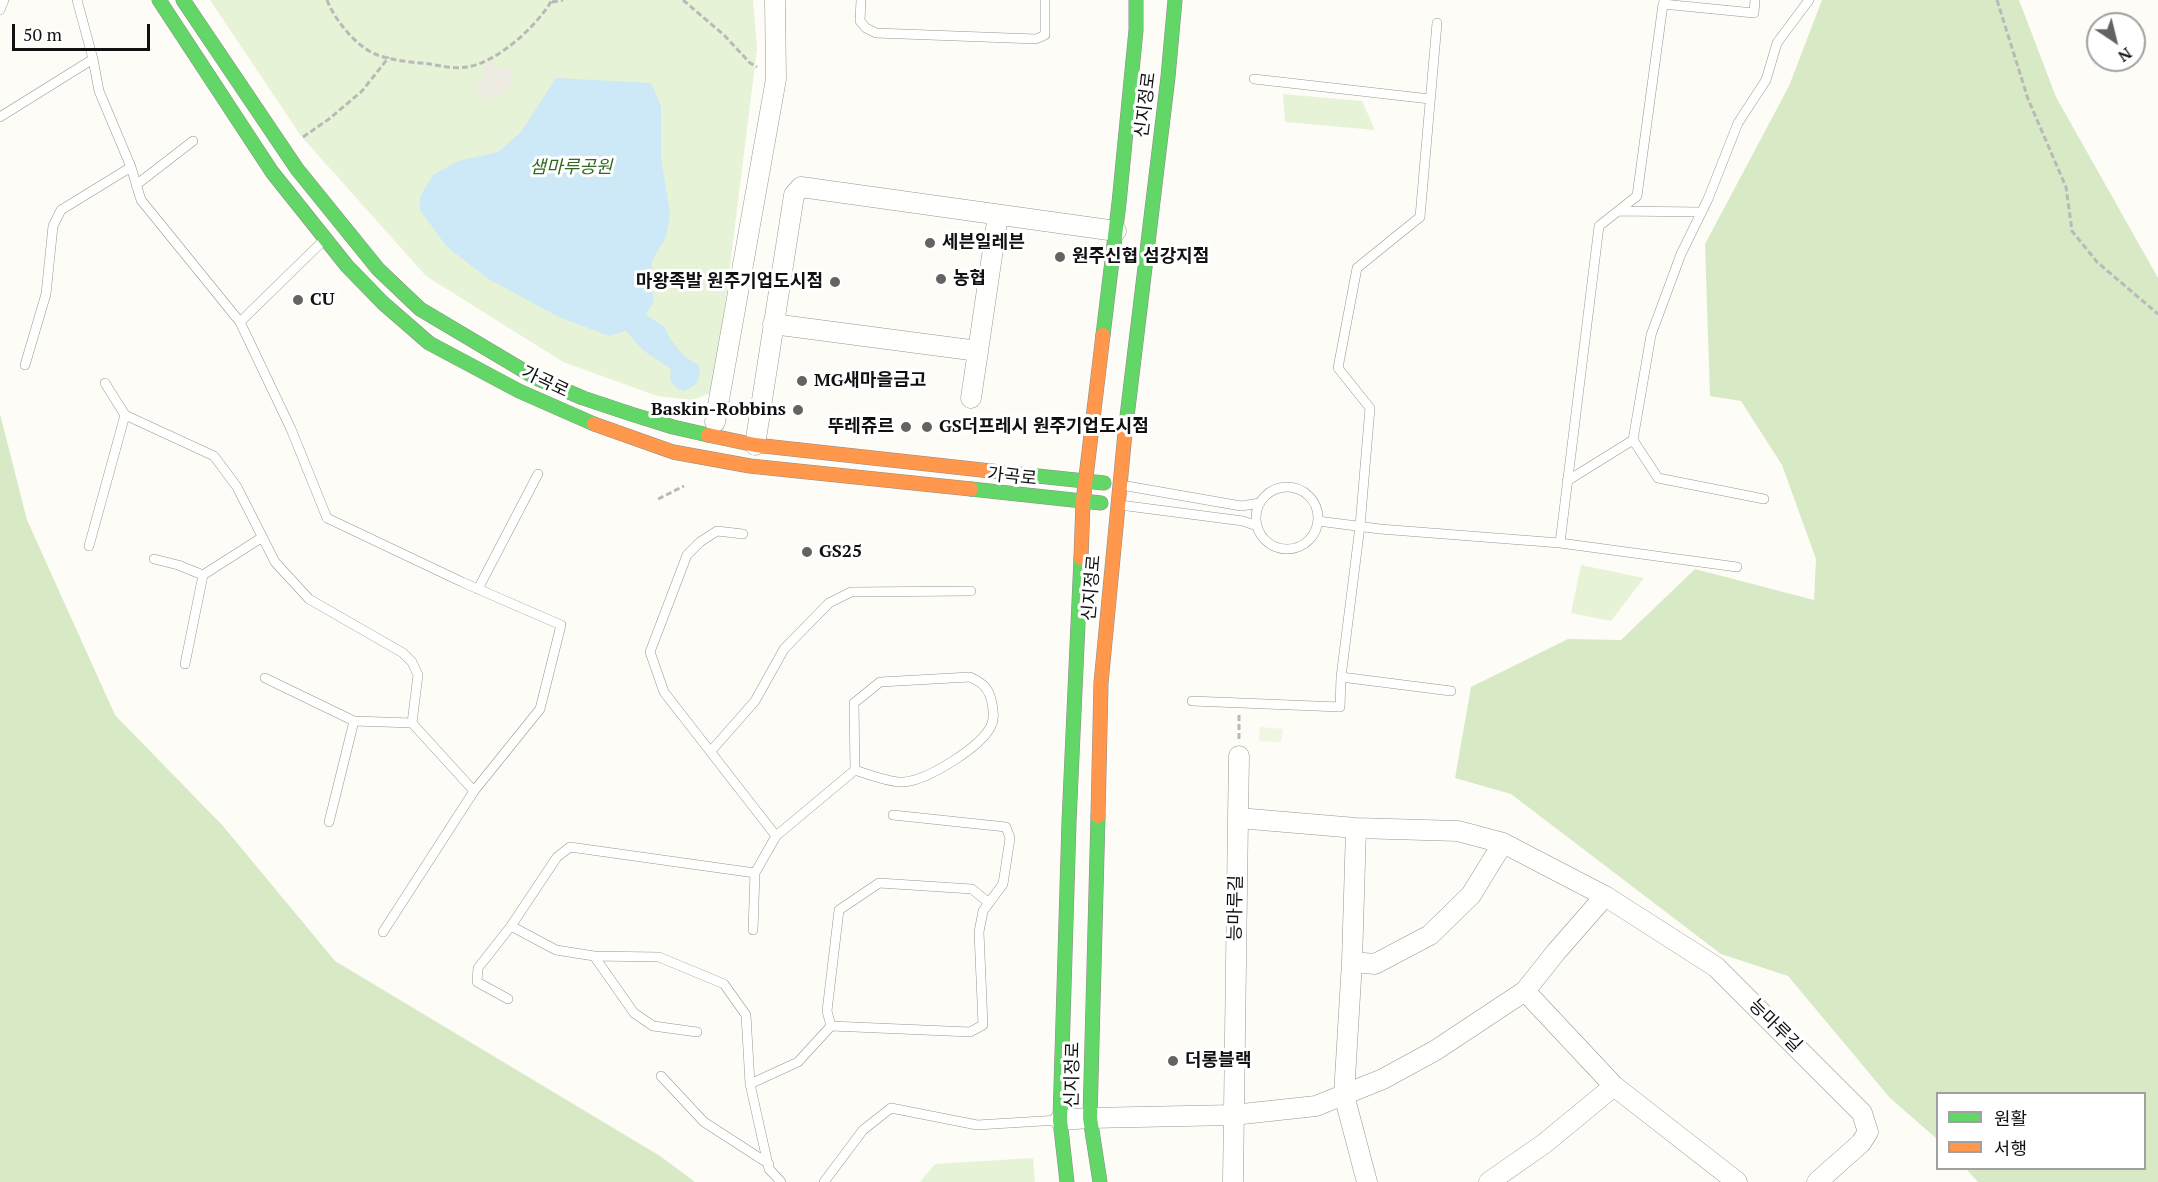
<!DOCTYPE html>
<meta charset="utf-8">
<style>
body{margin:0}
#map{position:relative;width:2158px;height:1182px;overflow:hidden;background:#fdfcf7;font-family:"PT Serif","Noto Sans KR",serif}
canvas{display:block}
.legend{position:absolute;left:1936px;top:1092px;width:210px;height:78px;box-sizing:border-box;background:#fff;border:2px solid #a0a0a0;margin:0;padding:8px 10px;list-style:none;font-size:18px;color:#111}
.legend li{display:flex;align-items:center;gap:12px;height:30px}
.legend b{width:30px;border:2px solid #a0a0a0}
.north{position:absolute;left:2086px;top:12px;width:60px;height:60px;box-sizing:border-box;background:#fff;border:2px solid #a0a0a0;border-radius:50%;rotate:145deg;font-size:16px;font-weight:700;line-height:24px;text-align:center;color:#111}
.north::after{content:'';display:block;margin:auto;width:21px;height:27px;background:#646362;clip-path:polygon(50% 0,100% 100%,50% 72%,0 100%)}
.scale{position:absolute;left:12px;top:24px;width:138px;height:27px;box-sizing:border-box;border:3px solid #111;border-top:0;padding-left:8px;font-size:18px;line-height:21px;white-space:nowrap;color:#111;-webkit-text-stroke:4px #fff;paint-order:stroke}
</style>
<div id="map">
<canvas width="2158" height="1182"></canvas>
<ul class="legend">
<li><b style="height:8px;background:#63d668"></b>원활</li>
<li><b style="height:8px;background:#ff974d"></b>서행</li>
</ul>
<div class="north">N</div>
<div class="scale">50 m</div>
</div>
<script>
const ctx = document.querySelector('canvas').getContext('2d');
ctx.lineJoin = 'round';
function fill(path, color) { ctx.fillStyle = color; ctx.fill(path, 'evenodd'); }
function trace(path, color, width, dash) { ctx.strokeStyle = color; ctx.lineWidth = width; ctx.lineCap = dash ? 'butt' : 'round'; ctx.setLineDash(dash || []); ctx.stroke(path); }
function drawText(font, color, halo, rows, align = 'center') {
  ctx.font = font + ' "PT Serif","Noto Sans KR",serif'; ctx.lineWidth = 6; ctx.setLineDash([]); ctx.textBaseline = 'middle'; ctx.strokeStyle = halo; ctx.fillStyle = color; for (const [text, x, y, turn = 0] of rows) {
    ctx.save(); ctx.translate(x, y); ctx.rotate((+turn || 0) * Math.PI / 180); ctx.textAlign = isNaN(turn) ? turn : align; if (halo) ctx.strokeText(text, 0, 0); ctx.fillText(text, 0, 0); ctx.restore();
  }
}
const green = new Path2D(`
 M210,0H753L757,48L721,338L720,379L708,394L693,400L657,396L563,362L426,276L301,136Z
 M1283,94L1362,101L1375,130L1285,122Z
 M1581,565L1644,578L1611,621L1571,613Z
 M1033,1158L1035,1182H920L935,1164Z`);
const forest = new Path2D(`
 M1822,0H2019L2056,97L2158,278V1182H1978L1966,1169L2144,1168V1094H1938L1937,1139L1890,1098L1788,976L1721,954L1511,794L1455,778L1471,687L1568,639L1621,640L1695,569L1814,600L1816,559L1782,465L1741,401L1710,396L1705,244L1789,86Z
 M0,414L27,520L115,715L223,826L335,961L660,1156L695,1182H0Z`);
const pitch = new Path2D(`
 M1260,727L1283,729L1281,742L1259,741Z`);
const plaza = new Path2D(`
 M492,61L498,71L509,65L513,77L508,92L493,99L482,96L474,83L486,77L481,66Z`);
const water = new Path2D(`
 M556,78L651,83L661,106V158L670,213L666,237L652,261L651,286L654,301L646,315L665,327L670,339L685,357L699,365C701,380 698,384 685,391L677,389L670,379L671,369C664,363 658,361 651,356C641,349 634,340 626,331L609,336L559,317L490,280L447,247L420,210V197L433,175L458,161L498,152L521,132Z`);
const path = new Path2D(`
 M327,0C334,19 356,46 375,54C392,61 412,62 430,64C441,66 455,69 467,67C498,62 537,26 552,0
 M683,0L724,35L750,63L757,67
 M1997,0L2028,99L2066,187L2072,231L2097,262L2158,314
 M552,2L563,0
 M303,137L329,119L362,91L389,57
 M658,499L684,486
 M1239,739V715`);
const lane = new Path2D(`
 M77,0L93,59L99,91L131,167L141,200L240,322L291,429L327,518L462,582L561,625L540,709L474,791L383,932
 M861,0L860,21L866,28L876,33L1036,39L1045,35V0
 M0,10L4,0
 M1254,79L1430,99
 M0,117L93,59
 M136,185L193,141
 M1618,211L1701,212
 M240,322L324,240
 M25,365L46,294L53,226L61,210L131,167
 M105,383L125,415L214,456L237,487L275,562L309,599L403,653L412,662L418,675L412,723
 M1567,481L1633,440
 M1121,485L1241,506L1260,503
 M1256 518a31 31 0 1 1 62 0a31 31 0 1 1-62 0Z
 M1764,499L1658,478L1633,440L1651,335L1681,254L1708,199L1738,123L1766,80L1777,43L1809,0
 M1120,505L1243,521L1257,526
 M1318,521L1380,529L1560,543
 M743,534L717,531L700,542L687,555L650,652L664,692L776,836
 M89,546L125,415
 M154,559L178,565L203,575
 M1737,567L1560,543L1599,226L1637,196L1663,4L1754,13L1755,0
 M478,589L538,474
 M185,664L203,575L261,538
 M970,677C983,683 989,688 992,703C993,711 995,718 991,726C981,747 928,780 904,782C891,783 867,774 855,770L854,703L880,682Z
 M1341,677L1451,691
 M265,678L354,721L412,723L474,791
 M1192,701L1340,707L1341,677L1360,526L1370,408L1338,368L1357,268L1420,217L1437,23
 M711,751L755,701L784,649L829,603L851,592L971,591
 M329,822L354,721
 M511,926L557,857L570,847L755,873
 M753,930L755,873L776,836L855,770
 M594,956L634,1013L653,1026L697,1032
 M508,999L477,982L478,968L511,926L556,950L594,956L659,957L724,984L746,1015L750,1084L769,1169L781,1182
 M831,1026L970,1032L983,1025L979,932L983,911L1003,884L1010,838L1006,827L893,815
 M661,1076L704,1122L769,1164
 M750,1084L798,1062L831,1026L827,1011L839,910L879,883L972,889L989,903
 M824,1182L863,1130L891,1108L977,1125L1059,1120`);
const street = new Path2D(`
 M773,324L978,351L998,215
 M971,398L978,351
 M715,422L776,79L775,0
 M755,445L794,195L801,187L1116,231
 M1238,818L1239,756
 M1356,828L1352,962L1344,1095L1367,1182
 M1352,962L1375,964L1430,935L1471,895L1503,843
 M1525,991L1614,1086L1737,1182
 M1060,1120L1090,1118L1233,1115L1316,1106L1383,1079L1436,1050L1525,991L1556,952L1605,896
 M1233,1182L1238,818L1356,828L1458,831L1503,843L1605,896L1716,967L1862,1113L1868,1132L1861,1143L1817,1182
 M1489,1182L1545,1143L1614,1086`);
const fast = new Path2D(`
 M159,0L272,172L347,266L383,303L429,343L519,391L594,424
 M183,0L297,169L378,269L420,309L536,378L583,398L631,414L673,427L708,435
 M1103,335L1119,203L1136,30V0
 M1125,433L1168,77L1175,0
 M1009,473L1104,483
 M971,489L1101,503
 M1098,816L1090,1118L1100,1182
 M1067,1182L1060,1120L1069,822L1081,558`);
const slow = new Path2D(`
 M594,424L673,452L750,466L971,489
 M708,435L755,445L1009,473
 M1081,558L1083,502L1103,335
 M1098,816L1101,683L1125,433`);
const markers = [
 [930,243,6,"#646362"],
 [1060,257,6,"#646362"],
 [941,279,6,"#646362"],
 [835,282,6,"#646362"],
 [298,300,6,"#646362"],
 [802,381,6,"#646362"],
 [798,410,6,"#646362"],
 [906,427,6,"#646362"],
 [927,427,6,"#646362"],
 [807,552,6,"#646362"],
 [1173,1061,6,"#646362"]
];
const streetNames = [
 ["신지정로",1146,105,-83],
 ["가곡로",545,382,25],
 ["가곡로",1012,477,6],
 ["신지정로",1092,588,-85],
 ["능마루길",1236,908,-89],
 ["능마루길",1775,1026,45],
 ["신지정로",1073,1075,-89]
];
const parkNames = [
 ["샘마루공원",571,168]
];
const poiNames = [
 ["세븐일레븐",942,243],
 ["원주신협 섬강지점",1072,257],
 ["농협",953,279],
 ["마왕족발 원주기업도시점",823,282,"right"],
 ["CU",310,300],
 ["MG새마을금고",814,381],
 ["Baskin-Robbins",786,410,"right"],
 ["뚜레쥬르",894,427,"right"],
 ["GS더프레시 원주기업도시점",939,427],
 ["GS25",819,552],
 ["더롱블랙",1185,1061]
];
fill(green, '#e7f3d7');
fill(forest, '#d8eac5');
fill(pitch, '#f0f6e1');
fill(plaza, '#edebe2');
fill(water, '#cde8f7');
trace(lane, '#979795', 10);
trace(street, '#979795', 21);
trace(fast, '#8e8d8b', 15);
trace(slow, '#8e8d8b', 15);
trace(path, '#b9b9b8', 3, [6, 3]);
trace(lane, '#fffffe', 9);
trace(street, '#fffffe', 20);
trace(fast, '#63d668', 14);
trace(slow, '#ff974d', 14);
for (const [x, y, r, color] of markers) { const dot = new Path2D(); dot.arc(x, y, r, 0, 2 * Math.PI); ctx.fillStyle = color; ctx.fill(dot); trace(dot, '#fff', 2); }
drawText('18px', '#111', '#fff', streetNames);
drawText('italic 18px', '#2f6b1f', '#fff', parkNames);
drawText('bold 18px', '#111', '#fff', poiNames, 'left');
</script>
